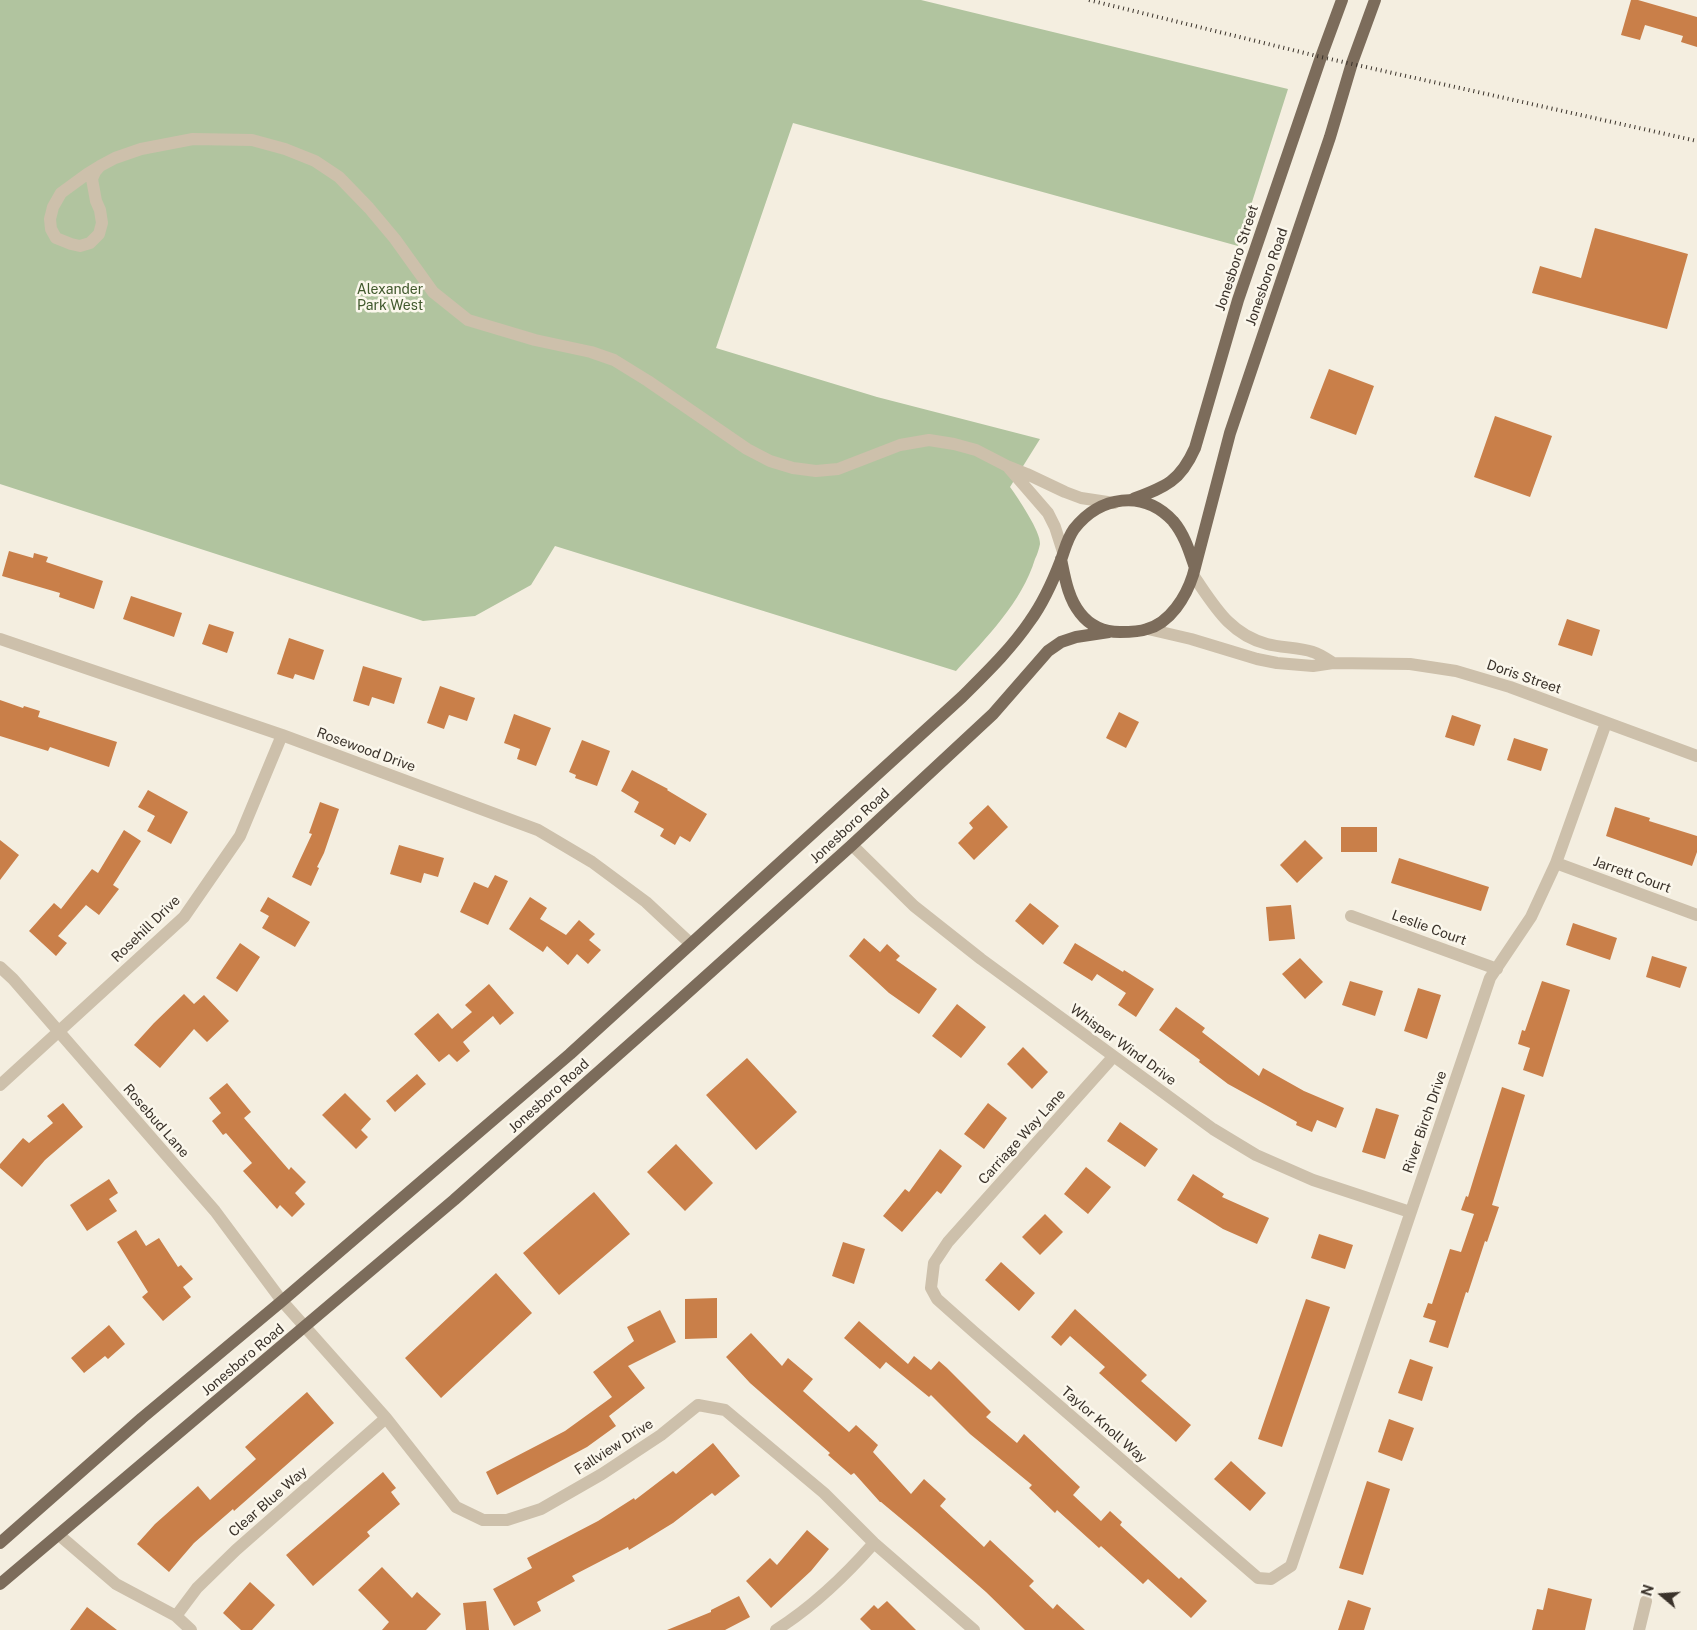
<!DOCTYPE html>
<style>
body{margin:0}
#map{position:relative;width:1697px;height:1630px;overflow:hidden;background:#f4eee0;font-family:"Public Sans",sans-serif}
canvas{display:block}
.north{position:absolute;left:1637px;top:1570px;width:50px;height:50px;-webkit-text-stroke:4px #fbf7ec;paint-order:stroke;rotate:288deg;font-size:14px;font-weight:700;line-height:20px;text-align:center;color:#3a322a}
.north::after{content:'';display:block;margin:auto;width:18px;height:22px;background:#3a322a;clip-path:polygon(50% 0,100% 100%,50% 72%,0 100%)}
</style>
<div id="map">
<canvas width="1697" height="1630"></canvas>
<div class="north">N</div>
</div>
<script>
const ctx = document.querySelector('canvas').getContext('2d');
ctx.lineJoin = 'round';
function fill(path, color) { ctx.fillStyle = color; ctx.fill(path, 'evenodd'); }
function trace(path, color, width, dash) { ctx.strokeStyle = color; ctx.lineWidth = width; ctx.lineCap = dash ? 'butt' : 'round'; ctx.setLineDash(dash || []); ctx.stroke(path); }
function drawText(font, color, halo, rows, align = 'center') {
  ctx.font = font + ' "Public Sans",sans-serif'; ctx.lineWidth = 5; ctx.setLineDash([]); ctx.textBaseline = 'middle'; ctx.strokeStyle = halo; ctx.fillStyle = color; for (const [text, x, y, turn = 0] of rows) {
    ctx.save(); ctx.translate(x, y); ctx.rotate((+turn || 0) * Math.PI / 180); ctx.textAlign = isNaN(turn) ? turn : align; if (halo) ctx.strokeText(text, 0, 0); ctx.fillText(text, 0, 0); ctx.restore();
  }
}
const green = new Path2D(`
 M0,0H921L1288,89L1238,246L793,123L716,348L877,397L1040,439L1010,487C1018,498 1041,532 1040,544C1039,549 1037,555 1035,559C1022,602 986,638 956,671L555,546L531,585L475,616L423,621L0,484Z`);
const building = new Path2D(`
 M1631,0H1638L1697,17V47L1681,42L1683,36L1645,25L1640,40L1621,35Z
 M1595,228L1688,254L1667,329L1532,293L1540,266L1581,278Z
 M1329,369L1374,386L1356,435L1310,418Z
 M1495,416L1552,436L1530,497L1474,477Z
 M9,551L33,558L34,553L48,557L46,562L103,581L94,609L59,597L60,593L2,576Z
 M131,596L182,613L174,637L123,619Z
 M1567,619L1600,630L1592,656L1558,645Z
 M209,624L234,632L227,653L202,644Z
 M289,638L324,650L314,680L295,674L293,679L277,674Z
 M363,666L402,678L394,704L372,697L369,706L353,701Z
 M440,686L475,698L467,721L449,715L444,729L427,723Z
 M0,700L23,708L24,706L40,711L38,717L117,742L109,767L50,747L48,751L0,736Z
 M1119,712L1139,722L1126,748L1106,738Z
 M514,714L551,728L536,766L517,759L520,749L504,743Z
 M1452,715L1481,725L1474,746L1445,737Z
 M1514,738L1548,749L1541,771L1507,760Z
 M582,740L610,751L597,786L575,778L576,775L569,772Z
 M632,770L668,789L667,790L707,814L690,842L680,836L675,845L660,836L664,829L634,812L639,802L621,791Z
 M148,790L188,812L171,844L147,831L155,816L138,807Z
 M320,802L339,809L324,853L317,867L319,868L311,886L292,877L312,834L309,833Z
 M988,805L1008,827L974,860L958,843L973,828L969,823Z
 M1615,807L1650,818L1649,821L1697,836V852L1692,866L1606,836Z
 M1341,827H1377V852H1341Z
 M124,830L141,841L113,885L119,889L99,915L86,905L58,936L67,943L56,956L29,931L54,903L61,909L92,869L98,873Z
 M0,840L19,855L0,880Z
 M1305,840L1323,858L1297,883L1280,865Z
 M399,845L444,858L438,877L424,873L421,883L390,874Z
 M1399,858L1489,887L1481,911L1391,883Z
 M495,875L508,881L488,925L460,912L474,882L488,888Z
 M268,897L310,922L295,947L262,928L269,916L260,911Z
 M530,897L547,908L540,919L566,935L579,920L595,934L589,940L601,950L588,964L577,954L568,965L547,946L543,952L509,929Z
 M1030,903L1059,926L1043,945L1015,921Z
 M1291,905L1295,939L1269,941L1266,907Z
 M1573,923L1617,938L1610,960L1566,945Z
 M864,938L880,952L887,944L900,956L896,960L937,989L919,1014L889,993L849,956Z
 M240,943L260,957L237,992L216,978Z
 M1075,943L1123,972L1124,970L1154,989L1136,1017L1118,1005L1126,993L1097,974L1092,981L1063,963Z
 M1652,956L1687,967L1680,988L1646,977Z
 M1300,958L1323,982L1305,999L1282,974Z
 M1350,981L1383,991L1375,1016L1342,1005Z
 M1542,981L1570,990L1543,1077L1523,1070L1530,1048L1518,1044L1522,1030L1525,1031Z
 M489,984L514,1013L500,1025L493,1016L463,1042L470,1051L457,1062L449,1054L439,1062L414,1034L438,1013L452,1029L472,1012L465,1005Z
 M1418,988L1441,995L1427,1039L1404,1031Z
 M184,994L194,1004L204,995L229,1021L207,1042L194,1029L160,1068L134,1045L154,1023Z
 M957,1004L986,1027L961,1058L932,1036Z
 M1176,1007L1205,1028L1202,1032L1259,1076L1263,1068L1304,1091L1344,1108L1336,1128L1317,1120L1312,1132L1296,1125L1297,1122L1228,1084L1199,1062L1200,1060L1159,1030Z
 M1023,1047L1048,1072L1032,1089L1007,1064Z
 M747,1058L797,1112L756,1150L706,1095Z
 M417,1074L426,1084L395,1112L386,1101Z
 M227,1083L251,1112L244,1118L289,1170L291,1167L306,1182L295,1193L305,1204L292,1217L280,1205L277,1209L243,1171L252,1163L226,1133L223,1135L212,1121L221,1113L209,1098Z
 M1502,1087L1525,1095L1492,1205L1499,1207L1487,1242L1485,1241L1468,1293L1466,1292L1448,1348L1429,1342L1436,1321L1423,1317L1428,1303L1432,1304L1450,1249L1461,1252L1474,1214L1461,1210L1466,1196L1468,1197Z
 M345,1093L371,1119L361,1130L368,1137L356,1149L322,1115Z
 M63,1103L83,1127L45,1160L22,1187L0,1168V1164L23,1138L29,1143L53,1123L47,1116Z
 M988,1103L1007,1118L984,1149L964,1134Z
 M1376,1108L1399,1115L1385,1159L1362,1152Z
 M1120,1122L1158,1149L1145,1167L1107,1141Z
 M676,1144L713,1183L685,1211L647,1172Z
 M940,1149L962,1166L941,1194L937,1191L902,1232L883,1216L905,1189L909,1192Z
 M1086,1167L1111,1187L1088,1214L1064,1194Z
 M1193,1174L1224,1194L1222,1197L1269,1218L1257,1244L1223,1229L1177,1200Z
 M109,1179L118,1193L109,1199L117,1211L87,1231L70,1205Z
 M594,1192L630,1234L559,1295L523,1253Z
 M1045,1214L1063,1232L1040,1255L1022,1237Z
 M136,1230L146,1246L159,1238L178,1267L181,1265L193,1279L183,1287L191,1297L163,1321L142,1297L148,1292L117,1242Z
 M1319,1234L1353,1245L1345,1269L1311,1258Z
 M843,1242L865,1249L854,1284L832,1276Z
 M1001,1262L1035,1293L1019,1311L985,1280Z
 M496,1273L532,1313L441,1398L405,1358Z
 M717,1298V1338L685,1339V1299Z
 M1306,1299L1330,1307L1282,1447L1258,1439Z
 M1075,1309L1147,1375L1141,1381L1191,1425L1176,1442L1099,1373L1105,1367L1070,1336L1061,1346L1051,1337Z
 M660,1310L676,1342L628,1366L645,1388L609,1416L616,1426L587,1447L497,1495L486,1472L565,1431L612,1397L593,1372L634,1341L627,1327Z
 M859,1321L908,1364L914,1356L931,1370L939,1361L947,1368L991,1412L986,1417L1017,1443L1024,1434L1080,1487L1073,1495L1101,1521L1110,1511L1122,1522L1120,1525L1179,1579L1181,1577L1207,1601L1191,1618L1148,1579L1143,1584L1101,1546L1099,1548L1057,1510L1055,1513L1029,1488L1032,1485L970,1434L931,1395L929,1397L886,1362L880,1369L844,1338Z
 M109,1325L125,1344L108,1359L105,1356L84,1373L71,1358Z
 M751,1333L782,1366L788,1358L813,1379L803,1391L849,1432L856,1425L878,1445L873,1452L911,1494L924,1479L946,1499L940,1506L984,1547L990,1540L1034,1581L1029,1586L1053,1609L1057,1604L1085,1630H1025L986,1592L917,1532L881,1502H880L854,1473L851,1475L828,1455L830,1453L750,1383L726,1357Z
 M1410,1359L1433,1367L1422,1401L1398,1393Z
 M307,1392L334,1423L234,1511L233,1509L194,1543L169,1572L137,1544L155,1524L198,1486L210,1500L256,1459L245,1447Z
 M1389,1419L1414,1428L1402,1461L1378,1452Z
 M713,1443L740,1476L715,1496L712,1493L673,1523L629,1550L628,1547L572,1576L575,1581L537,1602L541,1611L514,1626L493,1589L532,1568L527,1558L598,1521L634,1498L635,1500L673,1471L676,1474Z
 M1231,1461L1266,1493L1250,1511L1214,1479Z
 M383,1472L396,1488L391,1492L400,1504L367,1532L370,1536L313,1586L286,1555Z
 M1367,1481L1390,1489L1363,1575L1339,1568Z
 M807,1530L829,1549L811,1571L771,1608L746,1581L770,1558L777,1565Z
 M382,1567L412,1598L417,1592L441,1614L426,1630H382L389,1622L358,1590Z
 M250,1582L275,1605L252,1630H241L223,1613Z
 M1548,1588L1592,1599L1585,1630H1532L1537,1609L1543,1610Z
 M739,1596L750,1617L725,1630H667L711,1612V1610Z
 M1348,1600L1371,1608L1364,1630H1338Z
 M486,1601L489,1630H466L463,1603Z
 M887,1601L916,1630H871L860,1619L874,1605L878,1609Z
 M87,1607L117,1630H70Z`);
const minor = new Path2D(`
 M100,166L95,172L92,179L96,201L100,210L102,223L99,234L90,243L80,246L71,244L56,238L51,229L50,219L53,207L61,193L87,174L100,166L115,158L141,149L193,139L252,140L285,149L315,161L339,177L369,208L395,239L433,292L468,320L535,340L591,352L614,360L648,381L747,449L770,461L793,468L816,471L838,469L900,445L929,440L954,444L976,450L1007,466L1027,474L1065,492L1081,498L1114,503
 M1009,468L1048,513L1055,527L1063,552
 M1193,575C1214,605 1229,634 1267,644C1282,648 1298,647 1313,652C1320,654 1327,659 1333,663
 M1148,629L1191,639L1257,659L1277,663L1313,666L1333,663L1410,664L1456,671L1510,687L1697,756
 M0,639L282,735L538,830L592,862L646,902L691,944
 M852,845L914,906L981,959L1213,1129L1256,1155L1313,1180L1410,1212
 M1556,863L1697,915
 M1351,916L1497,969
 M0,967L13,979L215,1211L282,1301L386,1418L456,1507L483,1520H507L541,1509L602,1474L661,1435L698,1405L725,1410L824,1493L874,1543L974,1630
 M1113,1057L948,1242L934,1263L931,1288L937,1299L974,1332L1258,1578L1271,1579L1291,1566L1490,978L1531,917L1556,863L1606,723
 M0,1085L184,917L240,836L282,735
 M59,1535L116,1584L176,1616L191,1630
 M176,1616L197,1588L236,1550L386,1418
 M776,1630C814,1606 845,1576 874,1543
 M1639,1630L1646,1601`);
const major = new Path2D(`
 M1133,499C1165,487 1180,482 1195,448L1238,300L1321,57L1342,0
 M1061,559C1065,578 1068,598 1080,613C1090,626 1104,632 1120,632C1129,632 1139,632 1147,629C1170,623 1186,597 1193,575L1230,433L1330,137L1352,63L1375,0
 M0,1543L142,1418L282,1301L570,1054L962,697C986,673 1011,649 1030,621C1043,603 1053,581 1061,560C1065,549 1067,539 1074,529C1100,496 1143,489 1173,521C1184,534 1189,550 1194,565
 M0,1584L454,1200L665,1013L852,845L993,714L1048,651L1061,642L1076,637L1109,632`);
const rail = new Path2D(`
 M1089,0L1321,57L1697,141`);
const streetNames = [
 ["Jonesboro Street",1237,258,-72],
 ["Jonesboro Road",1267,277,-71],
 ["Doris Street",1524,677,19],
 ["Rosewood Drive",366,750,20],
 ["Jonesboro Road",850,826,-43],
 ["Jarrett Court",1632,875,20],
 ["Leslie Court",1429,928,20],
 ["Rosehill Drive",146,929,-44],
 ["Whisper Wind Drive",1123,1045,36],
 ["Jonesboro Road",549,1096,-42],
 ["Rosebud Lane",156,1121,49],
 ["River Birch Drive",1425,1122,-71],
 ["Carriage Way Lane",1022,1137,-48],
 ["Jonesboro Road",243,1360,-40],
 ["Taylor Knoll Way",1104,1425,41],
 ["Fallview Drive",614,1447,-33],
 ["Clear Blue Way",268,1502,-41]
];
const parkNames = [
 ["Alexander",390,290],
 ["Park West",390,306]
];
fill(green, '#b1c49f');
fill(building, '#c97f49');
trace(minor, '#cdc0ab', 12);
trace(major, '#7c6c5b', 12);
trace(rail, '#3a322a', 4, [1, 4]);
drawText('14px', '#3a322a', '#fbf7ec', streetNames);
drawText('14px', '#41592d', '#fbf7ec', parkNames);
</script>
